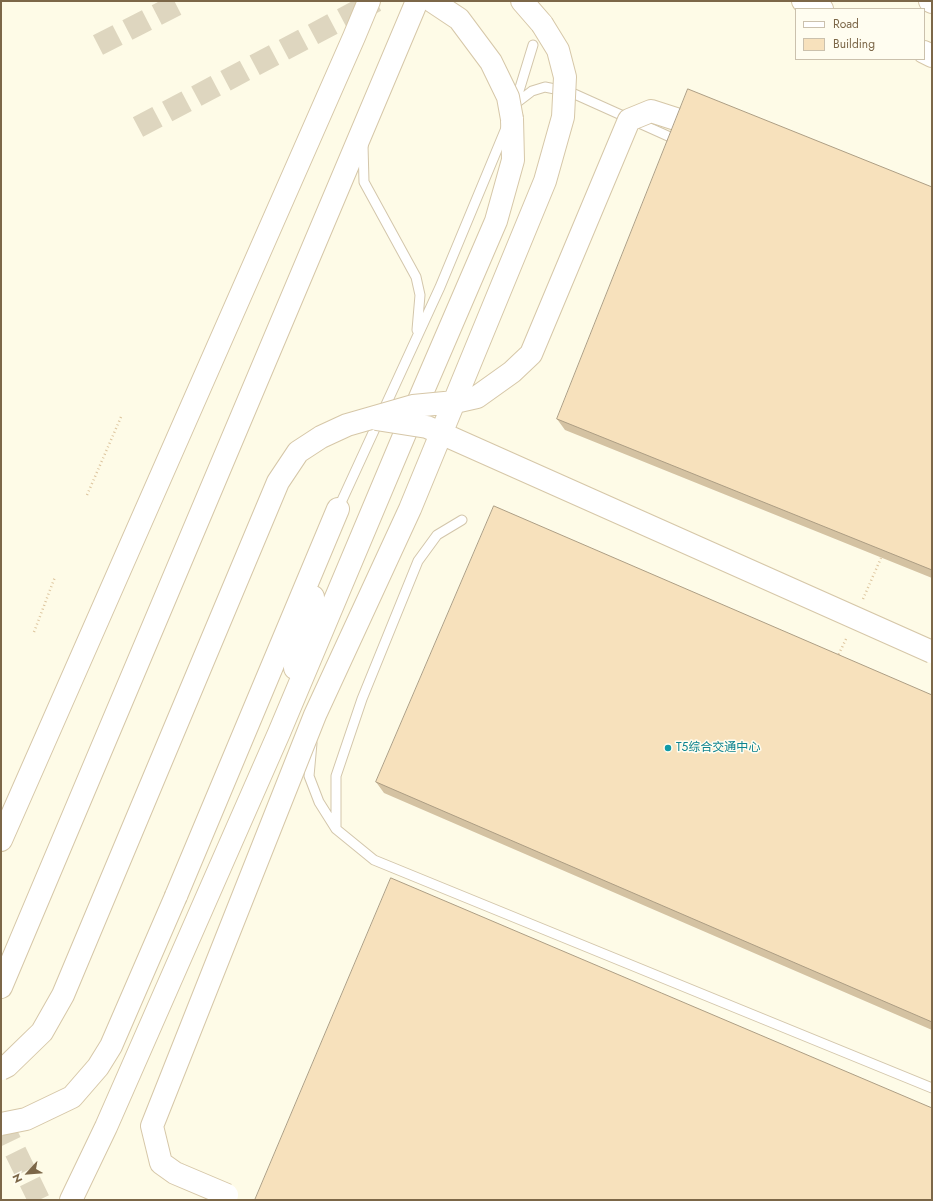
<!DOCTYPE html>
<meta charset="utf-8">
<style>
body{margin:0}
#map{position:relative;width:933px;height:1201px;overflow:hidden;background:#fefbe7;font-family:Jost,sans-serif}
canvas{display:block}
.frame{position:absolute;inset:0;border:2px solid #7c6748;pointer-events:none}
.legend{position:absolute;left:795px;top:8px;width:130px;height:52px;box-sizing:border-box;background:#fffdf0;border:1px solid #cbc1ad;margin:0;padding:5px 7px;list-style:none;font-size:12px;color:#7c6748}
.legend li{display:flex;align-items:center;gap:8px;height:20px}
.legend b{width:20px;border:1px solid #cbc1ad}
.north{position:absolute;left:8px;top:1153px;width:40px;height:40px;-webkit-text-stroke:3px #fffdf0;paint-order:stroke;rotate:244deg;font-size:11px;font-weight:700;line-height:16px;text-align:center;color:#7c6748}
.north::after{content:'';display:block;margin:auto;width:14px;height:18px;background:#7c6748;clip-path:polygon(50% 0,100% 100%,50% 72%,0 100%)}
</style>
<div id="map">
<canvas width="933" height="1201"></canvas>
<div class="frame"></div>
<ul class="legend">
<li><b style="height:5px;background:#fff"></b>Road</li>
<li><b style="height:11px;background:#f7e1bc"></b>Building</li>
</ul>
<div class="north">N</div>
</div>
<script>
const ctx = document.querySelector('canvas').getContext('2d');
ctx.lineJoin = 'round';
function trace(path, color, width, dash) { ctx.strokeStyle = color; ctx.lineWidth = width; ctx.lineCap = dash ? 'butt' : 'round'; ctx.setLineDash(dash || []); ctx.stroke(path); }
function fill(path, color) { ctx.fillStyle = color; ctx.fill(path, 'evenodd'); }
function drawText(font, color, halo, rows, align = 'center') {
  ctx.font = font + ' Jost,"Noto Sans SC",sans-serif'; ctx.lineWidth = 3; ctx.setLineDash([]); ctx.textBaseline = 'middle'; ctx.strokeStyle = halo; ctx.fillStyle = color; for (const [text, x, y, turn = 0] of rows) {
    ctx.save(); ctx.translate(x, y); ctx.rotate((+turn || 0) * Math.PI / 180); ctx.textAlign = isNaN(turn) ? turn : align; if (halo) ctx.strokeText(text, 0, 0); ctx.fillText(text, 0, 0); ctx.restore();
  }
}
const secondaryTunnel = new Path2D(`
 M98,45L184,1
 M138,127L376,1
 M1,1122L39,1200`);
const path = new Path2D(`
 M87,495L121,417
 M863,599L881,558
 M34,632L55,577
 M837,658L847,637`);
const lane = new Path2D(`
 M515,104L533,45
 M514,109L515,104L532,91L545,87L570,92L679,141
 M363,145L364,182L416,277L420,295L417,330
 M338,509L440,287L506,128
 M312,743L309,776L319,802L336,829L374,860L932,1088
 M336,829V776L362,699L418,561L437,535L462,520`);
const secondary = new Path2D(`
 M522,1L542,24
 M803,1L822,9
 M930,1L932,2
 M924,52L932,56
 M295,668L313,597
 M1,840L354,37L369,1
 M176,896L338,509
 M1,987L417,1
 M71,1200L106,1127L279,733L422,393L496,221L513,160L512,119`);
const secondaryBridge = new Path2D(`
 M432,1L459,19L491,62L508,97L512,119
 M376,419L427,427L932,652
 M1,1069L7,1066L42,1032L63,995L278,482L298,452L321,437L347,425L413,406L455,402L477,397L512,372L531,354L629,120L651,111L679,120
 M1,1124L26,1119L72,1097L98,1067L111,1046L176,896
 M227,1195L175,1173L161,1163L152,1126L315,715L410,509L545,181L563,117L565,77L558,50L542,24`);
const wall = new Path2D(`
 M932,187V578L565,430L557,419Z
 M932,695V1030L384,793L376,782Z`);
const building = new Path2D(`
 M688,89L932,187V570L557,419Z
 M494,506L932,695V1022L376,782Z
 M391,878L932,1108V1200H255Z`);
const markers = [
 [668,748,4,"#0f9aa8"]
];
const cultureNames = [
 ["T5综合交通中心",676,748]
];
trace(secondaryTunnel, '#ded6bf', 22, [22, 11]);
trace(lane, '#d3c6ab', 11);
trace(secondary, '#d6c7a8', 24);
trace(path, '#ddc59e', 2.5, [1, 3]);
trace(lane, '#fff', 9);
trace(secondary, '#fff', 22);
trace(secondaryBridge, '#d6c7a8', 24, []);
trace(secondaryBridge, '#fff', 22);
fill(wall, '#d4c2a2');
fill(building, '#f7e1bc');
trace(building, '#ad9e84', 1);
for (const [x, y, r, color] of markers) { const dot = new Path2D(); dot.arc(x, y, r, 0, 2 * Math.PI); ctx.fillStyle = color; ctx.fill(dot); trace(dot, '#fffdf0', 1.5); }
drawText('12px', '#0d838f', '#fffdf0', cultureNames, 'left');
</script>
